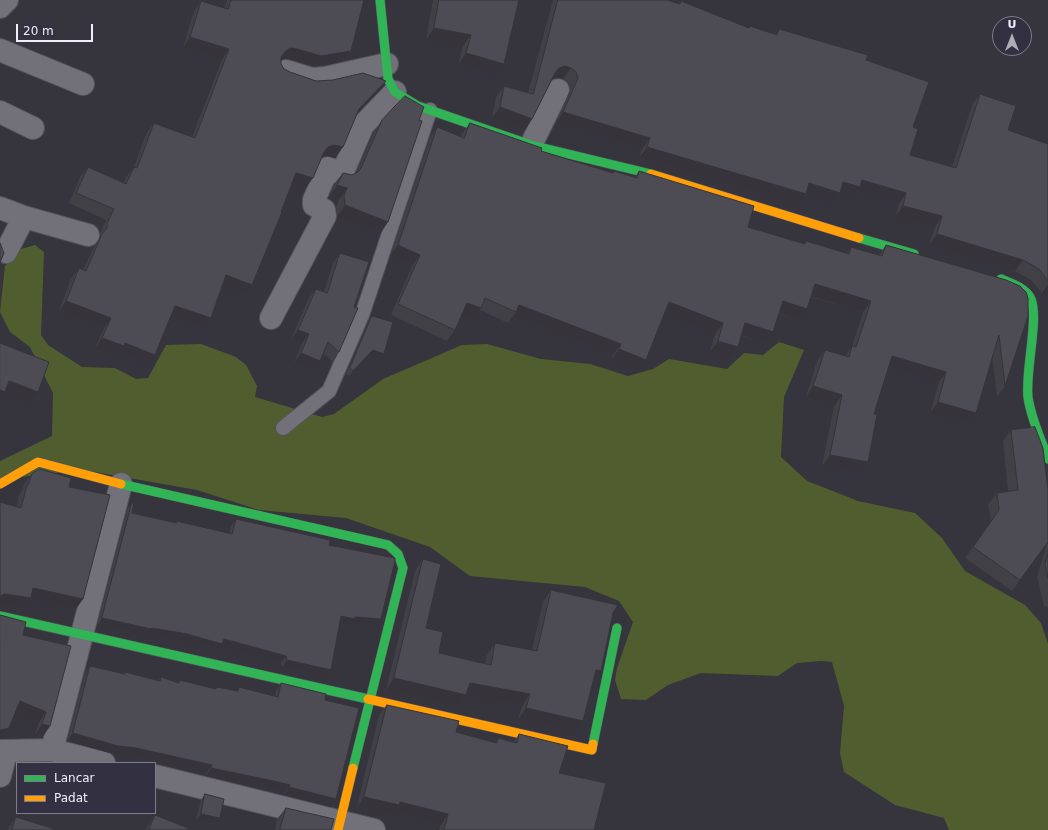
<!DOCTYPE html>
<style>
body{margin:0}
#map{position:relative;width:1048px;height:830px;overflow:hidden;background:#36343d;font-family:"DejaVu Sans",sans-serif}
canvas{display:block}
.legend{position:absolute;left:16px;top:762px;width:140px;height:52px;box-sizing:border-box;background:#333041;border:1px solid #7f7c8b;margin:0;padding:5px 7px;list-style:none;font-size:12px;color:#f0eefa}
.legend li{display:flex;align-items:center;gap:8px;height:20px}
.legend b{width:20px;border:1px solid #7f7c8b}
.north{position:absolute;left:992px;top:16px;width:40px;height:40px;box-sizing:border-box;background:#333041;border:1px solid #7f7c8b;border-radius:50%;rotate:0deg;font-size:11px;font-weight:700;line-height:16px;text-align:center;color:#f0eefa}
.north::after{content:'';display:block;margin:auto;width:14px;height:18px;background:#afadb8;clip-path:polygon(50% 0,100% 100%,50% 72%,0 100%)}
.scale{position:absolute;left:16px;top:24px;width:77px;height:18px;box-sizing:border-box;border:2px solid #f0eefa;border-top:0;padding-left:5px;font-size:12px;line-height:14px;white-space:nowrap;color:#f0eefa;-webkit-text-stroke:3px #333041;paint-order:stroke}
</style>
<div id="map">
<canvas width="1048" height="830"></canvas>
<ul class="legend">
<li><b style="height:5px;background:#30b455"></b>Lancar</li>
<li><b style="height:5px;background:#ff9f0a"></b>Padat</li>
</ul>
<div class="north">U</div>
<div class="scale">20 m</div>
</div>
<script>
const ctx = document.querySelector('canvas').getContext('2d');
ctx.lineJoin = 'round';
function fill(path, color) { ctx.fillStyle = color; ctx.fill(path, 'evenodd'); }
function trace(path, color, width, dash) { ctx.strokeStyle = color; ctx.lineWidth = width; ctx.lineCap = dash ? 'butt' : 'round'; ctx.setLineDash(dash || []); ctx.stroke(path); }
const forest = new Path2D(`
 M35,245L44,252L41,335L48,345L82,367L115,368L136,379L148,378L166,345L201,344L236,357L246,365L257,386L255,397L322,417L334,414L383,379L462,345L487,344L541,359L590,364L628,376L653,369L669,359L727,369L744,353L763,355L779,342L804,350L784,397L781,457L807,481L820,486L858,501L915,513L942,538L965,571L1025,605L1041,623L1048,644V830H949L944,818L895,805L844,772L840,753L844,706L832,662L821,661L797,663L778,676L701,673L668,685L646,700L621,699L615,680L617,668L633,622L619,601L585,587L470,576L430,547L346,518L259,510L197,490L84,470L0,479V461L52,436L53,393L30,347L10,332L0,312L5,266L21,249Z`);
const lane = new Path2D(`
 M283,428L329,391L362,315L430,110`);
const street = new Path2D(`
 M0,7L7,0
 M0,50L83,84
 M286,71L312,79L325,78L387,64
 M0,112L33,128
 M531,145L558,90
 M0,208L24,217L6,252
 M24,217L88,235
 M271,318L325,216L324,210L314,205V200L328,168L342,174L363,125L395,92
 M52,750L121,484
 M0,751L52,750L104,763
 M0,776L6,752
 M155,776L374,830`);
const fast = new Path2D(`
 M380,0L388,79L395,92L418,106L531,145L651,174
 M859,238L914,254
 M1001,279C1011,283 1026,288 1031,299C1039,320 1025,371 1028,397C1031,419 1041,439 1048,459
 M121,484L388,545L398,554L403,568L353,768
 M0,616L368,699
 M593,744L617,628`);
const slow = new Path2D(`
 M651,174L859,238
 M0,484L38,462L121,484
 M368,699L592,750L593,744
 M338,830L353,768`);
const wall = new Path2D(`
 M227,0H364L351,51L343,61L313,66L290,59H283L281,60V64L284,69L290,72L316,81L378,91L357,114L343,147L335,158L326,156L322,157L305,189L292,184L252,285L244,296L222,287L211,318L204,329L170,317L148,365L119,354L117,357L95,348L104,328L59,311L71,279L79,268L83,270L95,245L100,238V234L106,220L69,203L80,177L88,167L124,182L126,177L134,167L146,134L154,123L192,137L222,60L183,48L194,11L201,1L224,8Z
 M433,0H519L504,64L496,75L458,65L463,46L426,40Z
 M553,0H667L679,4L681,1L748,28L750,26L776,34L779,29L866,60L913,127L910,155L952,167L972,105L980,94L1008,130L1048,144V296L1042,293L1031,280L1015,271L929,245L935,227L895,217L899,204L857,192L852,198L839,194L832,204L805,195L798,205L639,158L642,149L556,123L570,90L568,83L563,79L558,78L552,79L532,119L525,130L492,118L496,97L504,86L528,93Z
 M382,120L380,234L337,217L336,207L339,200L329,197L334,184L343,173L352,175L356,173L374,132Z
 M470,123L541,151L613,173L614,171L635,177L639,171L748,227L804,244L806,241L847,253L851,247L879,255L886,245L1006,280L1005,386L997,397L992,356L968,424L930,413L939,382L888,368L874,414L860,473L822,466L834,406L806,397L817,361L825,350L845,356L852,346L863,312L811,297L799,320L779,314L765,343L741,336L738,347L730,358L710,352L715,334L664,314L638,371L611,360L613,355L513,316L508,323L480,310L473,319L462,315L455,330L447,341L391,315L412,266L390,256L430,138L437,127L461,137L462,134Z
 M340,253L339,352L333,362L323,353L320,361L313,370L294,363L302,343L291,339L309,298L316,289L324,292L333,263Z
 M372,316L384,354L380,359L368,356L349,376L346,374L368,322Z
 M1011,430L1048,490V608L1044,606L1037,577L1047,543L1012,591L965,558L991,521L988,505L997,493L1008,491L1003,441Z
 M32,474L69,487L83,599L75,610L30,599L24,609L0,605V502L17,507L19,495L22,491L24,484Z
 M132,503V513L176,523L177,521L229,533L231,526L236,519L329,545L376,626L351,624L349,626L340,624L326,677L282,667L281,663L220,647L217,651L182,641L147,635L146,636L97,625L127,510Z
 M423,559L426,628L439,653L485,664L487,655L495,643L532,650L543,602L551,590L613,613L601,671L593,683L575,733L518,720L522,706L466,695L458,707L386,690L415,571Z
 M0,615L23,635L50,726L43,736L35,735L39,722L15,713L9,728L1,738L0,739Z
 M90,666L124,674L125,672L159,680L161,677L178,682L180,680L215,689L217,687L237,691L239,687L275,696L276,691L281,683L325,700L336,799L331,807L284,795V793L273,790L206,776V773L131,756L113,754L67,741L85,674Z
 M387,705L456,732L495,743L498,738L514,742L519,734L559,773L594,830H439L441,825L394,812L392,815L357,807L379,715Z
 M205,794L216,824L196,820L201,800Z
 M286,808L331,830H275L277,819Z
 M155,815L187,830H146L147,827Z
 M16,817L58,830H8L9,827Z`);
const shadedWall = new Path2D(`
 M434,28L471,35L463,46L426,40Z
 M190,37L229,49L222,60L183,48Z
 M290,48L351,51L343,61L313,66L290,59H283L277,62L285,52Z
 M466,53L504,64L496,75L458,65Z
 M565,66L571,68L563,79L558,78L551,79L555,73L559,68Z
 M386,81L378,91L352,120L359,109Z
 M500,107L532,119L525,130L492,118Z
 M563,112L650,138L642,149L556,123Z
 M334,145L343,147L335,158L326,156L321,158L324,152L328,147Z
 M647,147L809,183L843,182L862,180L906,193L899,204L857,192L852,198L839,194L832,204L805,195L798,205L639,158Z
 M296,173L313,178L305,189L289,183Z
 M337,185L347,188L339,200L329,197Z
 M345,205L388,222L380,234L337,217Z
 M903,206L942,216L935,227L895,217Z
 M937,234L1023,260L1015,271L929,245Z
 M398,245L420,255L412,266L390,256Z
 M226,275L252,285L244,296L219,286Z
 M815,284L871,301L863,312L807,295Z
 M1048,284V296L1042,293Z
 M66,301L111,318L104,328L59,311Z
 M783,301L807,309L799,320L775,312Z
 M669,302L723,323L715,334L661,313Z
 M467,303L481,308L473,319L459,314Z
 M519,305L621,344L613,355L513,316L516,312Z
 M175,306L211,318L204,329L167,316Z
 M745,323L773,332L765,343L737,334Z
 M298,330L309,334L302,343L291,339Z
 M102,338L125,343L155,355L148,365L119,354L117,357L95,348Z
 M718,341L738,347L730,358L710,352Z
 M619,349L646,360L638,371L611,360Z
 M373,350L384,354L380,359L368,356L349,376L353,371Z
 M301,353L320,361L313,370L294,363Z
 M892,356L946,372L939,382L884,367Z
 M9,381L38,392L31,402L3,391Z
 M813,386L842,395L834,406L806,397Z
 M0,390L5,392L0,400Z
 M938,402L976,413L968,424L930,413Z
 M830,455L868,462L860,473L822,466Z
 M33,588L83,599L75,610L30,599L24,609L0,605V596L4,594Z
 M341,616L381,619L376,626L351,624L349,626L336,623Z
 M102,618L152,628L224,639L286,656L281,663L220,647L217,651L182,641L147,635L146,636L97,625Z
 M287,660L331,670L326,677L282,667Z
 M596,670L601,671L593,683Z
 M394,678L470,683L530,694L522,706L466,695L458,707L386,690Z
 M20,701L46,712L39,722L13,712Z
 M526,708L583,721L575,733L518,720Z
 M42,724L50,726L43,736L35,735Z
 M9,728L1,738L0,739V731L1,730Z
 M73,733L136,748L212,765L206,773L131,756L113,754L67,741Z
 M211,768L278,782L290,785L284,793L273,790L206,776Z
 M289,787L336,799L331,807L284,795Z
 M364,797L400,802L448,814L441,825L394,812L392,815L357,807Z
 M201,814L220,818L216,824L196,820Z`);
const building = new Path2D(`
 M231,0H364L351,51L321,56L297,49L290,48L285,52L281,57V64L284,69L290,72L316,81L333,80L363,73L386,81L359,109L343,147L334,145L328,147L324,152L313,178L296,173L281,212H282L252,285L226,275L211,318L175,306L155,355L125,343L124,346L102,338L111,318L66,301L79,268L86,271L102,234L107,228V223L114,209L76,193L88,167L126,184L134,167L137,168L154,123L195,138L229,49L190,37L201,1L228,9Z
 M439,0H519L504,64L466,53L471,35L434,28Z
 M558,0H667L680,4L681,1L749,28L750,26L777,35L779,29L868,55L866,60L929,82L913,127L918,129L910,155L956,168L980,94L1016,106L1008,130L1048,144V281L1039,269L1023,260L937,234L942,216L903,206L906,193L862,180L860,187L843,182L840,193L809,183L806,194L647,147L650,138L563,112L578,78L576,72L571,68L565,66L559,68L555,73L532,119L500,107L504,86L533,94Z
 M405,96L424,107L419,120L422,121L388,222L345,205L344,195L347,188L337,185L343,173L352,175L358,172L361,168L382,120Z
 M470,123L542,148L541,151L613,173L614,171L637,178L639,171L754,206L748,227L805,244L806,241L849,254L851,247L882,256L886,245L1006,280L1020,286L1026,292L1028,298V316L1005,386L999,335L976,413L938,402L946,372L892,356L874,414L877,415L868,462L830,455L842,395L813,386L825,350L849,357L852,346L856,347L871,301L815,284L807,309L783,301L773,332L745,323L738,347L718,341L723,323L669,302L646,360L619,349L621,344L519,305L516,312L485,298L481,308L467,303L455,330L398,304L420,255L398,245L437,127L464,138Z
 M0,243L4,253L1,260L0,266Z
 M340,253L369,262L354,307L358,308L339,352L328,342L320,361L301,353L309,334L298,330L316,289L327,293Z
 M372,316L393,322L384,354L373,350L353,371L350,368Z
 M0,343L49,362L38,392L9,381L5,392L0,390Z
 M1035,427L1043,448L1048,490V542L1020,580L973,547L999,510L997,493L1018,490L1011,430Z
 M40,469L71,478L69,487L110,495L83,599L33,588L31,598L4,594L0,596V502L21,508L27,485H28L32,474Z
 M132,503H134L132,513L177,523V521L232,534L236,519L330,540L329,545L395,558V561L381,619L355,617L354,619L341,616L331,670L287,660L286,656L224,639L222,644L187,634L152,628L151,629L102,618Z
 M1048,555V578L1045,565Z
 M423,559L441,564L426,628L443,632L439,653L491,665L495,643L537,651L551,590L618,605L613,613L601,671L596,670L583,721L526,708L530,694L470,683L466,695L394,678Z
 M0,615L26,622L23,635L71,646L50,726L42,724L46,712L20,701L9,728L1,730L0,731Z
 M90,666L125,674V672L160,681L161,677L179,683L180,680L216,689L217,687L238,691L239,687L278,697L281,683L326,694L325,700L359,708L336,799L289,787L290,785L278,782L211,768L212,765L136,748L118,746L73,733Z
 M387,705L459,721L456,732L497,743L498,738L517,743L519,734L568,746L559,773L606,783L594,830H444L448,814L400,802L399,805L364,797Z
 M205,794L224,799L220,818L201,814Z
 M286,808L334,819L331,830H280Z
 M155,815L188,828L187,830H149Z
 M16,817L58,830H12Z`);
fill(forest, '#505e2f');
trace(lane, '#55535c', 16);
trace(street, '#55535c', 24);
trace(fast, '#55535c', 10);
trace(slow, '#55535c', 10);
trace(lane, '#727078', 14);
trace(street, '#727078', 22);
trace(fast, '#30b455', 9);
trace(slow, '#ff9f0a', 9);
fill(wall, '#424047');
fill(shadedWall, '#36343a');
fill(building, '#4d4b53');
trace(building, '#36343a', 1);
</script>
